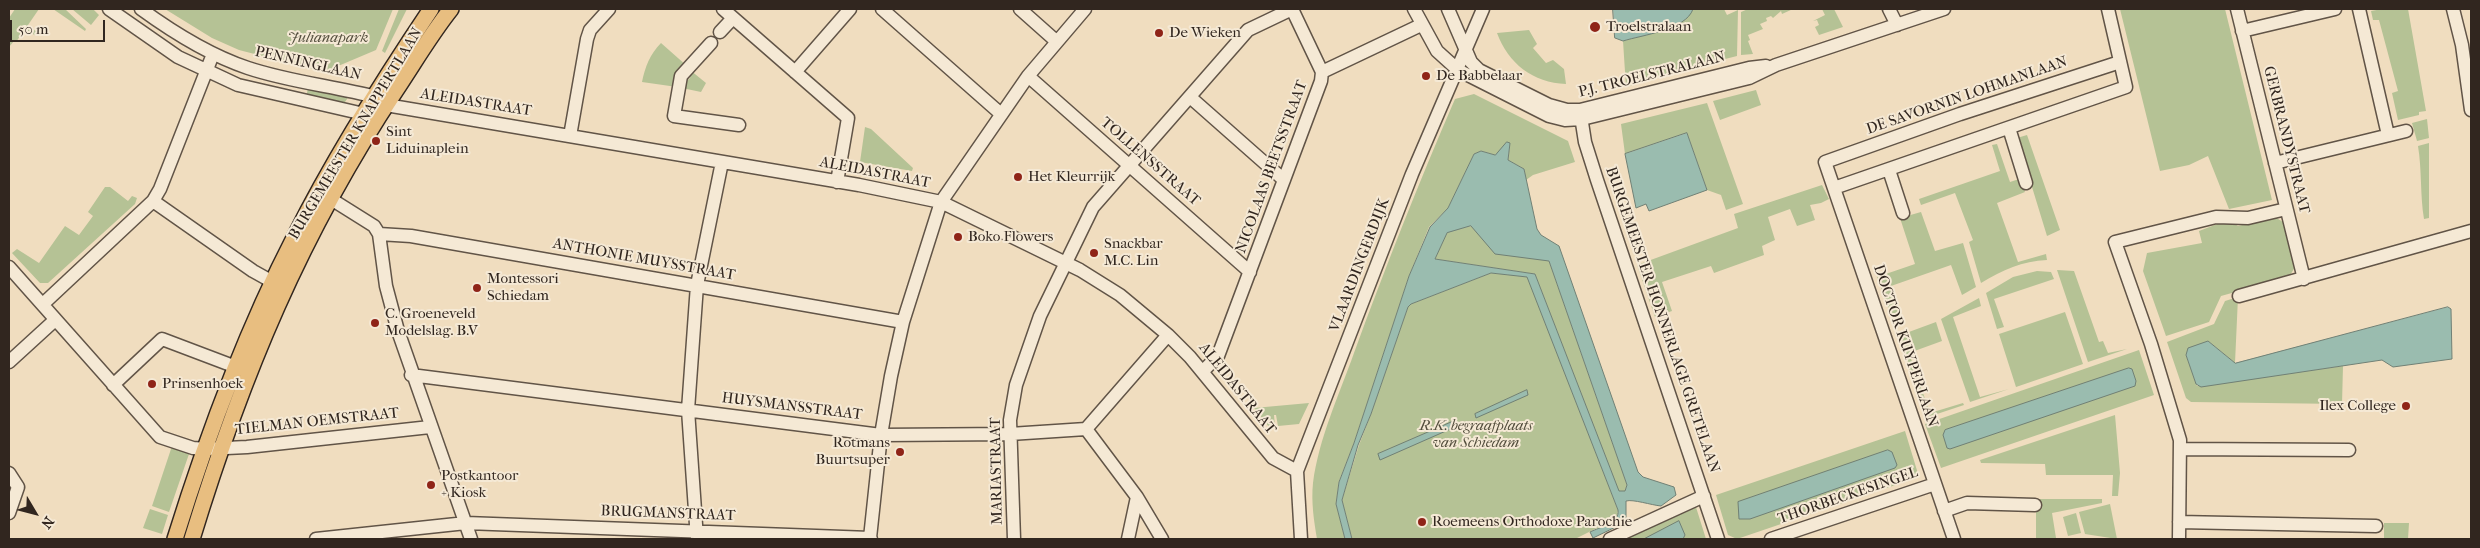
<!DOCTYPE html>
<style>
body{margin:0}
#map{position:relative;width:2480px;height:548px;overflow:hidden;background:#f0ddbf;font-family:"IM FELL French Canon",serif}
canvas{display:block}
.frame{position:absolute;inset:0;border:10px solid #31261f;pointer-events:none}
.north{position:absolute;left:10px;top:488px;width:50px;height:50px;-webkit-text-stroke:4px #f5e9d5;paint-order:stroke;rotate:127deg;font-size:14px;font-weight:700;line-height:20px;text-align:center;color:#31261f}
.north::after{content:'';display:block;margin:auto;width:18px;height:22px;background:#31261f;clip-path:polygon(50% 0,100% 100%,50% 72%,0 100%)}
.scale{position:absolute;left:10px;top:20px;width:95px;height:22px;box-sizing:border-box;border:2px solid #31261f;border-top:0;padding-left:6px;font-size:15px;line-height:18px;white-space:nowrap;color:#31261f;-webkit-text-stroke:4px #f5e9d5;paint-order:stroke}
</style>
<div id="map">
<canvas width="2480" height="548"></canvas>
<div class="frame"></div>
<div class="north">N</div>
<div class="scale">50 m</div>
</div>
<script>
const ctx = document.querySelector('canvas').getContext('2d');
ctx.lineJoin = 'round';
function fill(path, color) { ctx.fillStyle = color; ctx.fill(path, 'evenodd'); }
function trace(path, color, width, dash) { ctx.strokeStyle = color; ctx.lineWidth = width; ctx.lineCap = dash ? 'butt' : 'round'; ctx.setLineDash(dash || []); ctx.stroke(path); }
function drawText(font, color, halo, rows, align = 'center') {
  ctx.font = font + ' "IM FELL French Canon",serif'; ctx.lineWidth = 4; ctx.setLineDash([]); ctx.textBaseline = 'middle'; ctx.strokeStyle = halo; ctx.fillStyle = color; for (const [text, x, y, turn = 0] of rows) {
    ctx.save(); ctx.translate(x, y); ctx.rotate((+turn || 0) * Math.PI / 180); ctx.textAlign = isNaN(turn) ? turn : align; if (halo) ctx.strokeText(text, 0, 0); ctx.fillText(text, 0, 0); ctx.restore();
  }
}
const green = new Path2D(`
 M15,9H39L28,25L38,33L36,36L25,29L16,42L14,41L9,47V18Z
 M53,9H65L86,29L85,31Z
 M72,9H93L99,15L91,25Z
 M165,9H393L376,50L324,72L307,68L309,60L307,59L305,67L239,50L212,38Z
 M399,9H407L385,53L382,51Z
 M1693,9H1724L1727,15L1738,10L1737,56L1666,74L1626,87L1623,41L1680,24Z
 M1748,9H1793L1782,14L1781,11L1773,18L1771,16L1766,18L1767,21L1760,24L1763,29L1748,35L1750,40L1748,41L1753,54L1741,55V12Z
 M1822,9H1834L1843,27L1819,35L1815,27L1819,25L1817,20L1813,21L1825,15Z
 M2120,9H2225L2272,200L2229,209L2208,156L2189,165L2160,171Z
 M2382,9H2408L2426,111L2419,112V115L2398,120L2392,93L2398,91L2379,20H2373L2371,11Z
 M1529,30L1537,44L1533,48L1546,63L1553,60L1564,69L1566,84C1533,83 1508,63 1497,33Z
 M661,43L687,66L675,73L677,87L642,82C645,67 650,54 661,43Z
 M690,70L706,83L701,92L682,88L683,84L690,78Z
 M308,88L349,96L343,105L306,98Z
 M1756,90L1761,105L1720,120L1713,101Z
 M1474,94L1568,141L1575,162L1533,175L1526,180L1524,169L1508,160L1510,143L1495,155L1481,151L1474,154L1448,208L1429,227L1409,276L1354,443L1339,481L1336,504L1345,539H1317C1314,521 1311,502 1313,483C1319,438 1339,395 1354,353C1385,268 1419,182 1455,99Z
 M1707,103L1743,204L1726,210L1721,195L1707,190L1687,133L1625,154L1621,124Z
 M2427,119L2429,138L2417,141L2412,123Z
 M865,127L871,129L913,168L912,171L860,162Z
 M2027,135L2060,230L2047,236L2017,138Z
 M2429,143V218L2424,219C2420,195 2422,170 2418,146Z
 M1997,144L2010,182L2019,179L2025,192L1997,203L2018,262L2046,254L2047,260C2022,261 2003,270 1981,283L1969,242L1973,240L1955,193L1921,205L1919,199L2000,171L1992,145Z
 M1822,185L1829,199L1821,203L1810,205L1815,220L1797,226L1790,209L1768,217L1775,240L1762,246L1764,255L1714,273L1711,266L1662,282L1672,311L1655,317L1637,265L1738,228L1734,214Z
 M105,187H110L128,201L132,196L137,198L135,204L48,283H40L12,253L17,249L39,263L65,226L79,235L93,216L88,212Z
 M1921,212L1935,251L1963,243L1976,287L1962,295L1951,265L1891,286L1900,313L1891,316L1877,277L1915,264L1900,218Z
 M2275,217L2283,222L2295,267L2289,277L2221,296L2209,322L2166,336L2143,271L2147,253L2202,243L2199,231L2228,220L2238,226Z
 M1471,226L1549,261L1627,485L1625,491L1619,492L1535,274L1435,259L1447,232Z
 M2057,270L2074,271L2099,342L2103,341L2108,353L2127,349L2088,362Z
 M2037,271L2051,272L2054,279L1994,299L2004,327L1997,329L1986,293L2013,277Z
 M1491,273L1527,276L1618,510L1617,518L1575,539H1352L1342,500L1359,445L1371,414L1408,307L1411,304Z
 M2238,297L2235,363L2208,341L2186,355L2197,386L2343,366L2342,404L2191,402L2186,398L2167,342L2214,324L2225,301Z
 M1979,298L1981,306L1953,317L1980,397L2009,389L1970,402L1941,319Z
 M2065,312L2083,364L2016,387L1999,334Z
 M1936,322L1942,341L1909,353L1930,413L1963,403L1964,405L1925,418L1898,336Z
 M2139,350L2154,395L1941,468L1925,424Z
 M1309,403L1299,424L1278,426L1276,415H1274L1275,427H1269L1254,408Z
 M2115,415L2120,473L2118,496H2112L2113,475H2046L2045,464L1981,463L1980,460Z
 M1905,431L1919,477L1737,539L1728,535L1716,495Z
 M172,446L189,454L169,512L152,506Z
 M2036,499H2102V503L2052,513L2056,538L2036,539Z
 M1695,504L1706,539H1621Z
 M2110,504L2117,539L2085,534L2079,512Z
 M150,509L168,515L162,534L143,528Z
 M2076,513L2081,533L2068,536L2063,517Z
 M2384,523H2409L2408,539H2384Z`);
const water = new Path2D(`
 M1613,9H1693C1686,30 1642,35 1623,41L1615,38Z
 M1687,133L1707,190L1649,211L1646,204L1636,208L1625,154Z
 M1507,142L1510,143L1508,160L1524,169L1537,229L1541,235L1559,246L1638,472L1643,477L1674,487L1676,495L1661,506C1651,505 1633,499 1626,501V518L1624,523L1593,538L1590,532C1600,527 1620,523 1618,510L1527,277L1491,273L1411,304L1408,307L1371,414L1358,445L1342,500L1352,539H1345L1336,504L1339,482L1354,443L1409,276L1430,227L1448,208L1474,154L1481,151L1495,155ZM1471,226L1495,254L1549,261L1627,485L1625,491H1619L1535,274L1435,259L1447,233Z
 M2448,307L2451,309L2452,359L2393,367L2382,360L2201,387L2196,384L2186,355L2188,348L2208,341L2235,363Z
 M2129,368L2132,369L2136,381L2135,386L1950,449L1947,448L1943,435L1945,430Z
 M1527,390L1528,395L1476,418L1475,414Z
 M1452,422L1455,427L1380,460L1378,454Z
 M1888,450L1892,452L1897,465L1895,468L1750,519H1739L1738,502Z
 M1679,521L1685,535L1683,539H1644Z`);
const minor = new Path2D(`
 M109,9L178,57L238,85L364,114L371,111
 M141,9C174,33 209,55 248,68C290,82 333,86 376,97L386,105L859,185L941,202L1080,270L1120,295L1168,335L1190,357L1273,458L1297,471
 M723,9L848,118L837,182
 M882,9L1001,114
 M1020,9L1056,41
 M1292,9L1322,72
 M1414,9L1437,51L1458,70L1549,116L1565,120L1582,119L1749,78L1776,65L1944,9
 M1448,9L1471,62L1479,70L1549,105L1567,110H1580L1749,68L1766,66
 M1889,9L1897,25
 M2237,9L2304,279
 M2359,9L2388,135
 M2453,9L2462,45L2471,110
 M2242,31L2335,9
 M720,32L733,18
 M711,43L681,76L674,116L739,125
 M795,72L850,9
 M1028,76L1250,272
 M1190,97L1284,180
 M1580,110L1585,142L1597,180L1718,539
 M2009,128L2026,183
 M570,136L587,39L590,30L609,9
 M2275,163L2406,131
 M1889,170L1903,213
 M1834,188L2126,87L2108,9
 M323,194L374,226L379,234L386,286L398,331L471,539
 M153,201L253,271L280,286
 M379,234L411,236L903,322
 M9,267L160,437L193,448L206,449L247,447L430,427
 M2239,296L2471,231
 M43,304L153,201L160,189L213,54
 M9,362L55,320
 M1203,371L1218,356L1321,81L1322,72L1421,25
 M411,375L881,435L1010,434L1086,429L1137,497
 M113,385L162,339L236,367
 M1086,429L1168,335
 M2180,449L2349,450
 M9,473L18,487L9,513
 M1944,511L1967,503L2035,505
 M2179,522L2376,526
 M316,539L466,523L870,538
 M697,539L688,410L697,285L722,162
 M871,539L870,538L881,435L891,376L903,322L941,202L1028,76L1085,9
 M1014,539L1010,420L1016,385L1040,316L1093,207L1248,30L1292,9
 M1128,539L1137,497L1162,539
 M1301,539L1297,471L1412,174L1483,9
 M1610,539L1704,496
 M1771,539L1935,484
 M1954,539L1825,162L1960,114L2120,62
 M2179,539L2180,440L2151,344L2115,242L2216,217L2248,218L2286,209`);
const major = new Path2D(`
 M175,539C207,436 245,333 295,236C334,158 382,82 431,9
 M192,539C242,375 301,233 396,90C414,63 431,34 451,9`);
const markers = [
 [1595,27,6,"#8f2418"],
 [1159,33,5,"#8f2418"],
 [1426,76,5,"#8f2418"],
 [376,141,5,"#8f2418"],
 [1018,177,5,"#8f2418"],
 [958,237,5,"#8f2418"],
 [1094,253,5,"#8f2418"],
 [477,288,5,"#8f2418"],
 [375,323,5,"#8f2418"],
 [152,384,5,"#8f2418"],
 [2406,406,5,"#8f2418"],
 [900,452,5,"#8f2418"],
 [431,485,5,"#8f2418"],
 [1422,522,5,"#8f2418"]
];
const poiNames = [
 ["Troelstralaan",1606,27],
 ["De Wieken",1169,33],
 ["De Babbelaar",1436,76],
 ["Sint",386,132],
 ["Liduinaplein",386,149],
 ["Het Kleurrijk",1028,177],
 ["Boko Flowers",968,237],
 ["Snackbar",1104,244],
 ["M.C. Lin",1104,261],
 ["Montessori",487,279],
 ["Schiedam",487,296],
 ["C. Groeneveld",385,314],
 ["Modelslag. B.V",385,331],
 ["Prinsenhoek",162,384],
 ["Ilex College",2396,406,"right"],
 ["Rotmans",890,443,"right"],
 ["Buurtsuper",890,460,"right"],
 ["Postkantoor",441,476],
 ["+ Kiosk",441,493],
 ["Roemeens Orthodoxe Parochie",1432,522]
];
const parkNames = [
 ["Julianapark",328,38],
 ["R.K. begraafplaats",1476,426],
 ["van Schiedam",1476,443]
];
const streetNames = [
 ["PENNINGLAAN",308,64,13],
 ["P.J. TROELSTRALAAN",1652,75,-14],
 ["DE SAVORNIN LOHMANLAAN",1967,96,-19],
 ["ALEIDASTRAAT",476,103,9],
 ["BURGEMEESTER KNAPPERTLAAN",356,134,-59],
 ["GERBRANDYSTRAAT",2286,140,76],
 ["TOLLENSSTRAAT",1150,162,41],
 ["NICOLAAS BEETSSTRAAT",1272,167,-70],
 ["ALEIDASTRAAT",875,173,11],
 ["ANTHONIE MUYSSTRAAT",644,260,10],
 ["VLAARDINGERDIJK",1360,265,-69],
 ["BURGEMEESTER HONNERLAGE GRETELAAN",1662,320,71],
 ["DOCTOR KUYPERLAAN",1905,346,71],
 ["ALEIDASTRAAT",1237,389,51],
 ["HUYSMANSSTRAAT",792,407,7],
 ["TIELMAN OEMSTRAAT",317,422,-6],
 ["MARIASTRAAT",997,471,-91],
 ["THORBECKESINGEL",1848,496,-19],
 ["BRUGMANSTRAAT",668,514,2]
];
fill(green, '#b5c295');
fill(water, '#9abcaf');
trace(water, '#708075', 1);
trace(minor, '#615447', 15);
trace(major, '#31261f', 18);
trace(minor, '#f5e9d5', 12);
trace(major, '#e8be80', 15);
for (const [x, y, r, color] of markers) { const dot = new Path2D(); dot.arc(x, y, r, 0, 2 * Math.PI); ctx.fillStyle = color; ctx.fill(dot); trace(dot, '#f5e9d5', 2); }
drawText('15px', '#31261f', '#f5e9d5', poiNames, 'left');
drawText('italic 15px', '#524d3c', '#f5e9d5', parkNames);
drawText('15px', '#31261f', '#f5e9d5', streetNames);
</script>
